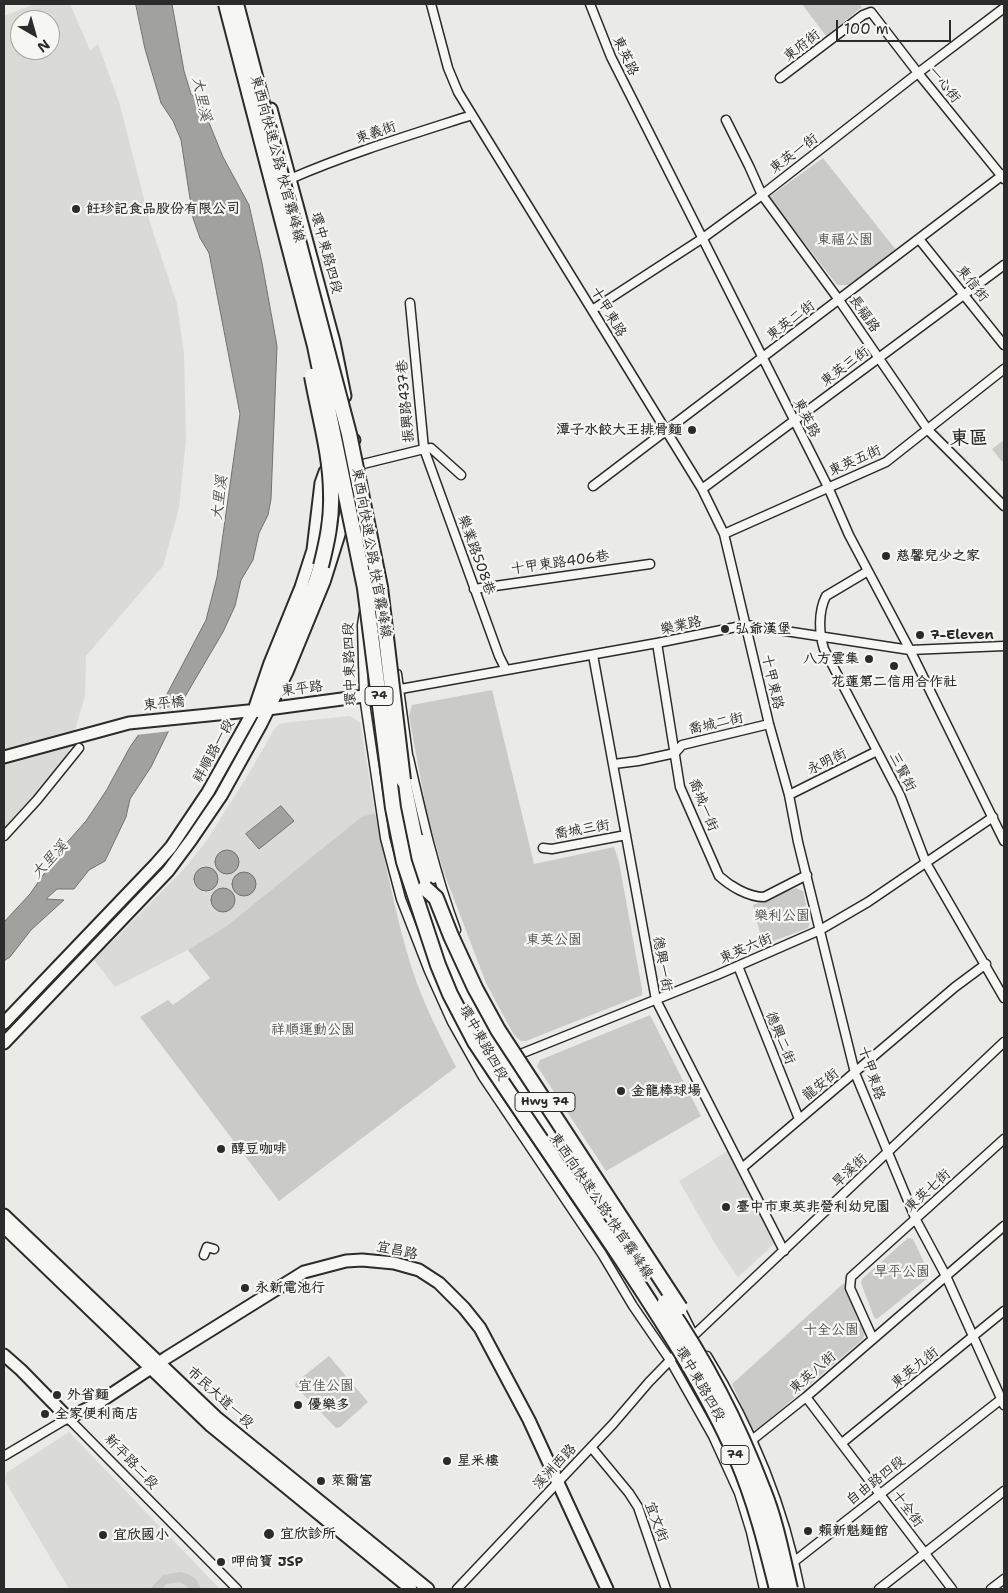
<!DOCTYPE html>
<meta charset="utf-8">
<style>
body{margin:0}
#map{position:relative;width:1008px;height:1593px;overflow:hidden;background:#eaeae6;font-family:"Shantell Sans",sans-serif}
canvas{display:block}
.frame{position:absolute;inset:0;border:5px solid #2b2b2b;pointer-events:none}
.north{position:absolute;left:10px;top:10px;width:50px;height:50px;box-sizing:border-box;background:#f6f6f2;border:1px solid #a5a5a2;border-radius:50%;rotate:142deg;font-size:14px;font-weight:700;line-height:20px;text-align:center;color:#2b2b2b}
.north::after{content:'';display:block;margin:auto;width:18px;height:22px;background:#2b2b2b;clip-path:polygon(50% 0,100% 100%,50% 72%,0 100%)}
.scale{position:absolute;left:836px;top:20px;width:115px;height:22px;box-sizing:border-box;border:2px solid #2b2b2b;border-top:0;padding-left:6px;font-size:15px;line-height:18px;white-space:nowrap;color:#2b2b2b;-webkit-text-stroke:4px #f6f6f2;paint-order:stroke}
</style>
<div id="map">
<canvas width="1008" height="1593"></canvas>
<div class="frame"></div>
<div class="north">N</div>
<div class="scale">100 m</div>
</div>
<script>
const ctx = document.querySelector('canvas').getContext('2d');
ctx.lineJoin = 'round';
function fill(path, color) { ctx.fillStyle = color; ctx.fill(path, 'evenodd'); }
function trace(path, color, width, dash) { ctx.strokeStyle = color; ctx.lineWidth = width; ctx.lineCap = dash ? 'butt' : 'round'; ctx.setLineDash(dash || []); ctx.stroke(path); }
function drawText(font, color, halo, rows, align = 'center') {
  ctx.font = font + ' "Shantell Sans","LXGW WenKai TC",sans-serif'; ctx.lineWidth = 4.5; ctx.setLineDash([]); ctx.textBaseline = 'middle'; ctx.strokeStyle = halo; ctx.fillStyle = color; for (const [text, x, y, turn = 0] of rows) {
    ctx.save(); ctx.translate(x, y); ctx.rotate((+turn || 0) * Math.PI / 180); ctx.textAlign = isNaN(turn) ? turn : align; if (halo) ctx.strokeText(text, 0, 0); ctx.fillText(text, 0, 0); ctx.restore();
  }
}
const built = new Path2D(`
 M35,4H70L90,50L98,44L119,102L151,226L177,304L184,354L186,440L179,508L163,566L86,656L85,696L66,760L4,828V16ZM20,20H50V50H20Z
 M350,716L360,722L375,813L361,817L228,925L188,950L115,987L94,960L185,868L207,840L248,775L275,728L280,724L291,722Z
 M731,1149L774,1241L773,1245L738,1277L717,1247L679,1181Z
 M69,1432L220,1589H69L5,1481L6,1473Z`);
const green = new Path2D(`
 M802,4H859L862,7L826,36Z
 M823,158L896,250L848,285H837L769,197Z
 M1004,440V460L1002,462L992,449Z
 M492,690L534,864L614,847L619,862L642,989V995L526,1041H521L514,1035L486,983L443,870L427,813L409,716L412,705Z
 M375,813C386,865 396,918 412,969C423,1003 440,1036 456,1067L279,1201L140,1017L168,1000L173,1005L210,978L188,950L228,925L361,817Z
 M796,888L803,891L810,922L808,928L763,945L753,905Z
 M650,1015L701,1116L606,1171L537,1066L540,1060Z
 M908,1238L913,1239L929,1273L928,1278L877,1319L874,1317L861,1283L862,1279Z
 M844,1283L865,1333L863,1339L759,1428L753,1430L732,1384Z
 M329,1356L368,1402L340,1427L336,1428L295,1386L296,1382Z
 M180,1572C192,1575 197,1577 201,1589H191L180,1582L166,1584L162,1589H150L163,1575Z`);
const water = new Path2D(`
 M136,4H172L184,71L191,94L201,103L223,157L249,205L262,263L277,346L271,499L268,515L259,533L253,560L241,580L235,606L223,632L186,695L151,767L130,799L126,817L105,861L89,870L74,889H57L46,899L64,900L31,930L10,957L4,961V922L30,894L62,848L86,821L106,791L130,747L167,694L206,620L217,577L240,414L209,253L200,238L193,218L181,140L173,121L161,103L145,49Z
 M281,806L294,821L259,849L246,834Z
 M215 862a12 12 0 1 1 24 0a12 12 0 1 1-24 0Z
 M194 879a12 12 0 1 1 24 0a12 12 0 1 1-24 0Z
 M232 884a12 12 0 1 1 24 0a12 12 0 1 1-24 0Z
 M211 900a12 12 0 1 1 24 0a12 12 0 1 1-24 0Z`);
const pier = new Path2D(`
 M184,706L171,731L136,735L153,709Z`);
const street = new Path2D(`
 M431,4L448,68L458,92L702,489L724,534L769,724L789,795L798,842L855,1073L916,1220L946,1276L1004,1405
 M590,4L611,57L828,487L849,535L910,650L1004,841
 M780,78L863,15L871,12L918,73L1004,179
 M726,120L749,166L762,195L839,300L928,430L1004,506
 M290,179C350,153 410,135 472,115
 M919,239L1004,345
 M410,303L424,449L431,448L461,475
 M592,310L703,238L762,195L918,73L1004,8
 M359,465L424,449L499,656L506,670
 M593,486L1004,174
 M702,489L1004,265
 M724,534L886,462L1004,369
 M868,571L826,596C818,612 819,633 824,649L900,795L926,863L1004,998
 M474,589L650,564
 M364,612L362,625L364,696L385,838L401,899L429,971L452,1022L483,1077L602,1254L633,1306L670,1360L713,1436L739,1493L751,1532L764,1589
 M657,643L680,787L719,876C730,886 748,897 764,897L807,875
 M593,655L656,1000L784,1251
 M397,674L409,762
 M395,690L657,643L746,625L910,650L1004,646
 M409,758C422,816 435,873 456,930
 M614,764L638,761L675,753L682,745L769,724
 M789,795L877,751
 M4,836L37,800L79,748
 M422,839L433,879
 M543,848L552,849L626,835
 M738,966L799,1119
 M518,1055L717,975L820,930L868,902L993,817
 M742,1168L955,987L986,964
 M204,1255L207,1247L214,1249
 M679,1306L694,1336
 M691,1338L1004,1042
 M873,1339L850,1288L851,1277L1004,1139
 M707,1356C751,1427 784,1507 800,1589
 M806,1397L952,1589
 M752,1440L806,1397L1004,1226
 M842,1443L1004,1311
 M591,1447L629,1493L638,1507L666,1589
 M4,1456L68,1418L237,1589
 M791,1564L1004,1397
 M457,1589L613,1424L649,1382L682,1348
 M879,1589L1004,1491
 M991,1589L1004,1579`);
const secondary = new Path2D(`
 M271,109L334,342L345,396
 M4,757L129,723L268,709L364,696
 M4,1023L156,864L171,847L208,792L254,710L270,663L301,587L313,550L321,483L325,472L342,451L354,440
 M4,1043L168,871L191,840L221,796L261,724L287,672L324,582L340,531L358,480
 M4,1215L216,1417L428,1589
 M4,1227L211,1426L411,1589
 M4,1355L21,1370L68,1418L95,1405L166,1358L304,1272L346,1261L362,1260L394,1263L419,1270L439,1283L464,1308L480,1328L529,1420L607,1589`);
const highway = new Path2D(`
 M259,710L316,582L321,566
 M403,780L426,892L442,940L463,989L475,1012L544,1121L624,1241`);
const highwayBridge = new Path2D(`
 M226,4L315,346L365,588L393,808L404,862L438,965L450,994L475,1042C520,1110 567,1178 613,1246C658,1314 704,1383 737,1459C755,1501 766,1545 777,1589
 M236,4L349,434L380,587L403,780
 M312,376C319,415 331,455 331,494C332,519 327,542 321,566
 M425,888L436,898L451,936L475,988L498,1030L680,1308
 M624,1241L643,1269
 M665,1302C705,1360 738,1424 763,1490C776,1522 782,1556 790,1589`);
const markers = [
 [76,209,5,"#2b2b2b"],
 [692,430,5,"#2b2b2b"],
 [886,556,5,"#2b2b2b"],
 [725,629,5,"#2b2b2b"],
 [920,635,5,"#2b2b2b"],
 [869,659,5,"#2b2b2b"],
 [894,666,5,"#2b2b2b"],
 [621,1091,5,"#2b2b2b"],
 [221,1149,5,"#2b2b2b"],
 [726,1207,5,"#2b2b2b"],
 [245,1288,5,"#2b2b2b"],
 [57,1395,5,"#2b2b2b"],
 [298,1405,5,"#2b2b2b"],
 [45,1414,5,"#2b2b2b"],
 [447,1461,5,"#2b2b2b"],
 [321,1481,5,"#2b2b2b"],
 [808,1531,5,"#2b2b2b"],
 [269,1534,6,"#2b2b2b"],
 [103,1535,5,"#2b2b2b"],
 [221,1562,5,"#2b2b2b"]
];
const shields = [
 [379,696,28],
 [545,1102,60],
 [735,1455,28]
];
const shieldNames = [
 ["74",379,696],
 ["Hwy 74",545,1102],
 ["74",735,1455]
];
const streetNames = [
 ["東府街",802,46,-38],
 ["東英路",625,56,65],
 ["一心街",944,85,51],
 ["東義街",376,133,-19],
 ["東英一街",794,154,-37],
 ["東西向快速公路 快官霧峰線",277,159,75],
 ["環中東路四段",326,253,75],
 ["東信街",972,284,51],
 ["十甲東路",608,312,59],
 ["長福路",864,314,55],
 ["東英二街",791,321,-37],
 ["東英三街",845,367,-37],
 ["振興路437巷",406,401,-95],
 ["東英路",806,418,63],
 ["東英五街",855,461,-24],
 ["東西向快速公路 快官霧峰線",371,553,80],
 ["樂業路508巷",476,555,70],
 ["十甲東路406巷",560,563,-8],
 ["樂業路",681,626,-12],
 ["環中東路四段",350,664,-92],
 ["十甲東路",772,682,77],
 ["東平路",302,689,-7],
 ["東平橋",164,704,-6],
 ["喬城二街",716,724,-13],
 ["祥順路一段",214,751,-61],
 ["永明街",827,762,-26],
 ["三賢街",902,772,63],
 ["喬城一街",703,805,68],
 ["喬城三街",582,830,-10],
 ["東英六街",746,949,-23],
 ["德興一街",662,964,80],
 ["德興二街",780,1038,68],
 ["環中東路四段",483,1043,61],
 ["十甲東路",871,1073,71],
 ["龍安街",821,1085,-39],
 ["旱溪街",850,1171,-43],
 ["東英七街",928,1191,-42],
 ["東西向快速公路 快官霧峰線",601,1206,56],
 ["宜昌路",397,1251,12],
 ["東英九街",915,1368,-39],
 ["東英八街",813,1373,-41],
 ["環中東路四段",700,1384,60],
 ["市民大道一段",220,1398,42],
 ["新平路二段",131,1462,46],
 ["溪洲西路",555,1467,-47],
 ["自由路四段",876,1481,-38],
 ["十全街",907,1509,53],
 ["宜文街",656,1522,69]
];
const poiNames = [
 ["飪珍記食品股份有限公司",86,209],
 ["潭子水餃大王排骨麵",682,430,"right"],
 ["慈馨兒少之家",896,556],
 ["弘爺漢堡",735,629],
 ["7-Eleven",930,635],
 ["八方雲集",859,659,"right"],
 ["花蓮第二信用合作社",894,682,"center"],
 ["金龍棒球場",631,1091],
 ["醇豆咖啡",231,1149],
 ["臺中市東英非營利幼兒園",736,1207],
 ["永新電池行",255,1288],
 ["外省麵",67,1395],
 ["優樂多",308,1405],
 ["全家便利商店",55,1414],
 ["星釆樓",457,1461],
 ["萊爾富",331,1481],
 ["賴新魁麵館",818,1531],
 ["宜欣診所",280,1534],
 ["宜欣國小",113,1535],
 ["呷尚寶 JSP",231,1562]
];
const parkNames = [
 ["東福公園",845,240],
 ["樂利公園",782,916],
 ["東英公園",554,940],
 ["祥順運動公園",313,1030],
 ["旱平公園",902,1272],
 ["十全公園",831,1330],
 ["宜佳公園",326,1386]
];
const waterNames = [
 ["大里溪",201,99,78],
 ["大里溪",220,498,-83],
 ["大里溪",50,860,-47]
];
const districtNames = [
 ["東區",969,439]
];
fill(built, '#dadad6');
fill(green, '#cacac7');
fill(water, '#a1a19e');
trace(water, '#727270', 1);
fill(pier, '#eaeae6');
trace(street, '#2b2b2b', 11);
trace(secondary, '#2b2b2b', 15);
trace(highway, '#2b2b2b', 18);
trace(street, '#f6f6f2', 8);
trace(secondary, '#f6f6f2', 11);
trace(highway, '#f6f6f2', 14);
trace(highwayBridge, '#2b2b2b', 18, []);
trace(highwayBridge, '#f6f6f2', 14);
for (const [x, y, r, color] of markers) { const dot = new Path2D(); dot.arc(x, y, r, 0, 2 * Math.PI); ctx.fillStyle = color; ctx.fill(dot); trace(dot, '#f6f6f2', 2); }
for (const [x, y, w] of shields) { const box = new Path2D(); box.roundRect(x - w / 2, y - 9.5, w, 19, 4); ctx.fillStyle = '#f6f6f2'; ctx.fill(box); trace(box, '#2b2b2b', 1); }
drawText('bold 12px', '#2b2b2b', null, shieldNames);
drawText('14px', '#2b2b2b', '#f6f6f2', streetNames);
drawText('bold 14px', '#2b2b2b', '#f6f6f2', poiNames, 'left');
drawText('14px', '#535352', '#f6f6f2', parkNames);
drawText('italic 15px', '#545453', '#f6f6f2', waterNames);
drawText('bold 19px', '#2b2b2b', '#f6f6f2', districtNames);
</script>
